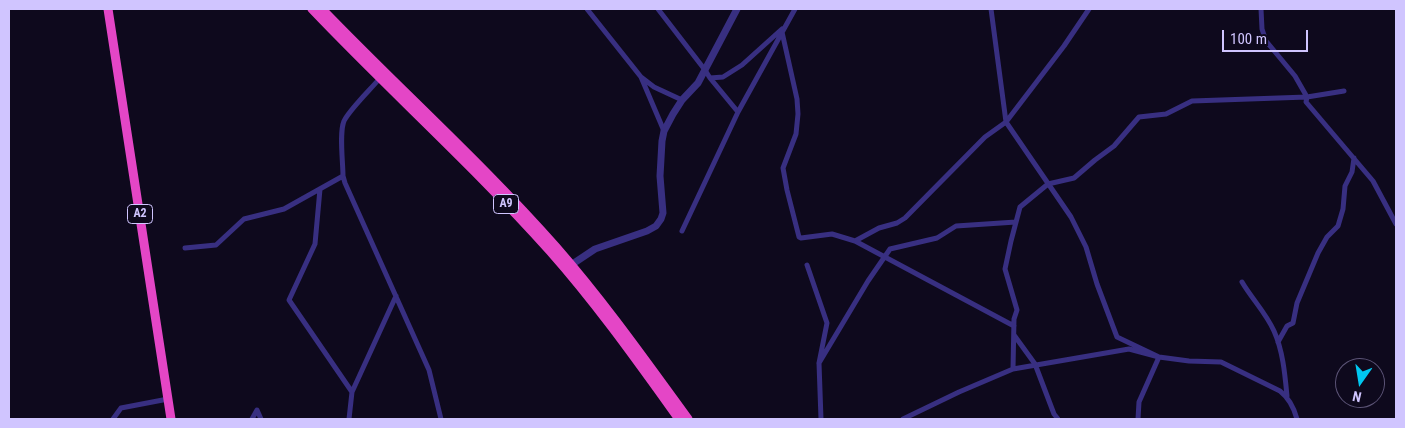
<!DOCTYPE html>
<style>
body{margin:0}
#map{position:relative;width:1405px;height:428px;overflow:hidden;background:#0e091d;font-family:"Roboto Condensed",sans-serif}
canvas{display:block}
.frame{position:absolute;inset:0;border:10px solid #d0c5ff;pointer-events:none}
.north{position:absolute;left:1335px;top:358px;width:50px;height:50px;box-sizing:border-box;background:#0e091d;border:1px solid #5c5477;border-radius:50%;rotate:193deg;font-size:14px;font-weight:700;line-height:20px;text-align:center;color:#d0c5ff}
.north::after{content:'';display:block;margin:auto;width:18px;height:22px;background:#00c7f0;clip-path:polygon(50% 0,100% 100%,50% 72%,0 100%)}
.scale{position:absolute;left:1222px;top:30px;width:86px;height:22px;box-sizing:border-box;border:2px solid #d0c5ff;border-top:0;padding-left:6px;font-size:15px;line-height:18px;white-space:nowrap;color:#d0c5ff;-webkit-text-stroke:4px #0e091d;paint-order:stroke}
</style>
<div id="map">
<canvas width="1405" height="428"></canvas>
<div class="frame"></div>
<div class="north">N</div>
<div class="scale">100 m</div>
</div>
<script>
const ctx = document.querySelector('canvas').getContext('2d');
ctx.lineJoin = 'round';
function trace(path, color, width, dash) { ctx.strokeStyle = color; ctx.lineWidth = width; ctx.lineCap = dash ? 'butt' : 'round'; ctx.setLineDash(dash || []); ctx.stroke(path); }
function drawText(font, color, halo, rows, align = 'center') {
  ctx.font = font + ' "Roboto Condensed",sans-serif'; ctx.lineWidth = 4; ctx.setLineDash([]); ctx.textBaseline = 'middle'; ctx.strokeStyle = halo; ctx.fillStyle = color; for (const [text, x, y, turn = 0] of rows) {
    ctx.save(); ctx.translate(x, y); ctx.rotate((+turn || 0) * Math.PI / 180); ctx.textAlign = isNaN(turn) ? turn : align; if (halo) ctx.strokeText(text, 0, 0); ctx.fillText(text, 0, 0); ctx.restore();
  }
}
const minor = new Path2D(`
 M587,9L641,77L664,131
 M658,9L705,70L710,78L723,77L742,65L782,29
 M991,9L1006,122L1071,217L1086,247L1097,284L1117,337L1159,357L1129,349L1013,369
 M1261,9L1262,29L1266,41L1295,76L1307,97L1306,102L1373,181L1396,224
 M782,32L797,99L798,114L796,134L783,168L787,190L799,237L801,238L832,234L855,241L879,228L897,223L905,218L985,137L1006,122L1064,46L1089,9
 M641,77L654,87L682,100
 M380,78C371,89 350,109 344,121C339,133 343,162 343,176L345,183L429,370L441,419
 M710,78L738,112
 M320,189L315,244L289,300L352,392L396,296
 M682,231L738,112L795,9
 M855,241L1014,326
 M185,248L216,245L244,219L284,209L343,176
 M807,265L827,323L819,363L821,419
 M1242,282C1252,299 1266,313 1274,331C1283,351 1285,375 1287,396
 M1014,335L1035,364L1054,414L1058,419
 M1278,342L1287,326L1293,323L1297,303L1318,253L1327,237L1338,226L1343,209L1345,186L1352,172L1354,158
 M819,363L868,281L890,249L937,238L956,226L1016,222
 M113,419L121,408L168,399
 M252,419L257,410L261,419
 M349,419L352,392
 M903,419L959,392L1013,369L1014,319L1017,310L1005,269L1011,241L1020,207L1048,184L1074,178L1095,160L1114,146L1139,117L1166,114L1192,101L1307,97L1344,91
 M1138,419L1139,402L1159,357L1189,361L1221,362L1280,391C1289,398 1294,408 1297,419`);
const tertiary = new Path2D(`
 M571,265L595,249L647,231L656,226L661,219L663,213L660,176L662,141L664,131L673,114L682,100L698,83L737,9`);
const trunk = new Path2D(`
 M108,9L171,419
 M312,9C390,91 475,167 550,251C597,304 638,362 679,419
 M322,9C399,89 483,164 556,247C604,302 645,360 688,419`);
const shields = [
 [506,204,25],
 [140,214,25]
];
const shieldNames = [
 ["A9",506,204],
 ["A2",140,214]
];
trace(minor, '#382f81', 5);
trace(tertiary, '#382f81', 7);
trace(trunk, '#e446c6', 9);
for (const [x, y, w] of shields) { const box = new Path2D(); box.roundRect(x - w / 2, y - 9.5, w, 19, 4); ctx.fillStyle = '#0e091d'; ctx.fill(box); trace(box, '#d0c5ff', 1); }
drawText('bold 12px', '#d0c5ff', null, shieldNames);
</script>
